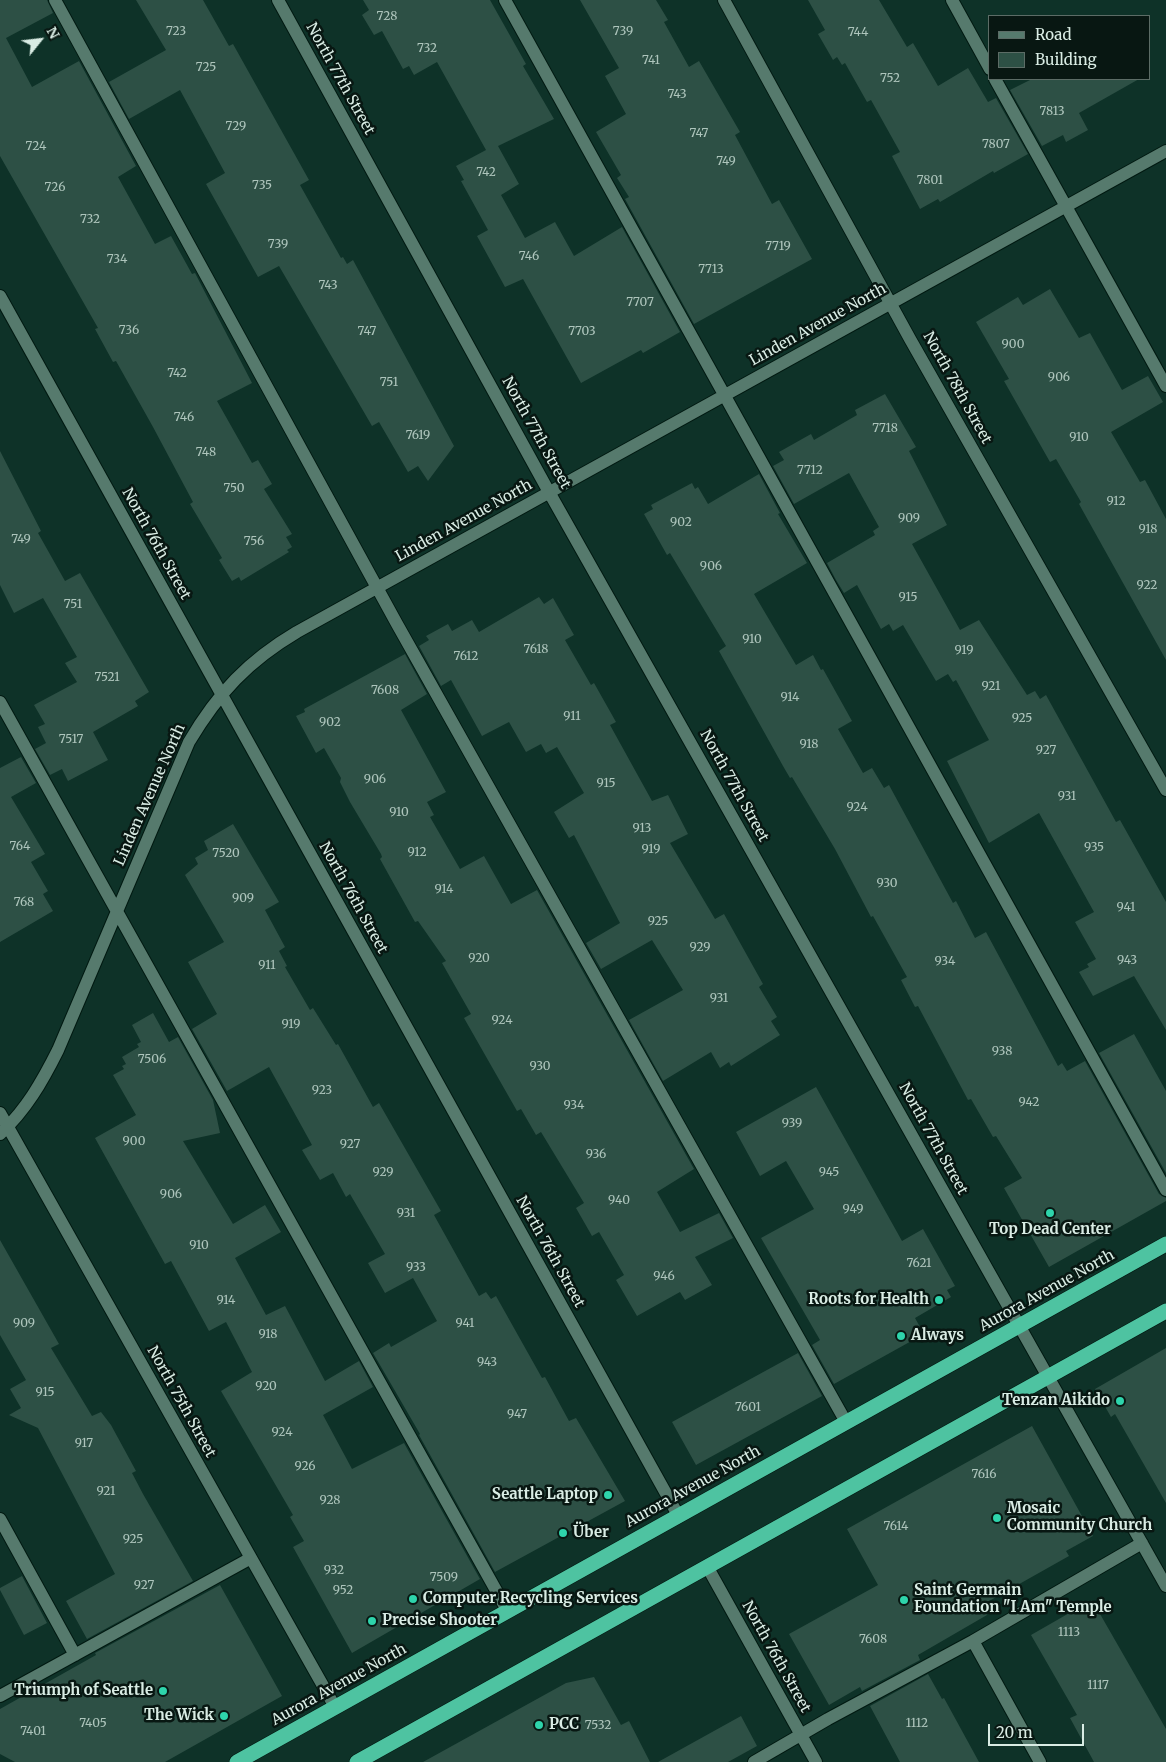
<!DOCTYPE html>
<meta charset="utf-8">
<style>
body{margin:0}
#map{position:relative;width:1166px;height:1762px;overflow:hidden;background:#0e3228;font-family:Merriweather,serif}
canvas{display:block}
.legend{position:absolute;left:988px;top:15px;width:162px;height:65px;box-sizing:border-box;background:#081712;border:1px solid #5c6c66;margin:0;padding:6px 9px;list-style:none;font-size:15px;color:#d9ece4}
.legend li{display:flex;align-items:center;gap:10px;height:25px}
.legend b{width:25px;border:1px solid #5c6c66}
.north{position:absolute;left:15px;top:15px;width:50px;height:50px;-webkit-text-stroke:4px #081712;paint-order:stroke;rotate:61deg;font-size:14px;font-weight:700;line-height:20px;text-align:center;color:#d9ece4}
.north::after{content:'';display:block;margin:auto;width:18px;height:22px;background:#d9ece4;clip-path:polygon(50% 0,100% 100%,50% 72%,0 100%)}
.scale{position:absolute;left:988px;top:1724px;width:96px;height:22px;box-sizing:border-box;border:2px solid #d9ece4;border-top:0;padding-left:6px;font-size:15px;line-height:18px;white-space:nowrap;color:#d9ece4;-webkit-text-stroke:4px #081712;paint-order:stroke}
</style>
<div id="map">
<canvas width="1166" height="1762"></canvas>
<ul class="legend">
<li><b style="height:6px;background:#567a6d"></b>Road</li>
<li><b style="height:14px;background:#2d5045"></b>Building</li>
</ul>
<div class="north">N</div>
<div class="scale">20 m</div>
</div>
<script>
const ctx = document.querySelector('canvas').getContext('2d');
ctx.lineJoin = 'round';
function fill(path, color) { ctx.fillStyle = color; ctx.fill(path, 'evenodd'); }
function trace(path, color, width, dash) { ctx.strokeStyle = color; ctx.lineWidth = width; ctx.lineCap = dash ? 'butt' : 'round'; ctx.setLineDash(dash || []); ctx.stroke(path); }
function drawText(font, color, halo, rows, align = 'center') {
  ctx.font = font + ' Merriweather,serif'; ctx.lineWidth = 5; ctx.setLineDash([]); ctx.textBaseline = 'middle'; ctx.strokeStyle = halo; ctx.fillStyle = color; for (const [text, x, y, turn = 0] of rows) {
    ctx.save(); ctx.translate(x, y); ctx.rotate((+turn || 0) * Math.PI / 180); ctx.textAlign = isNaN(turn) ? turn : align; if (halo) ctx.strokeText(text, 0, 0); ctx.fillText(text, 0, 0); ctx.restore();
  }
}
const building = new Path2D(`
 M0,0H47L53,13L6,38L32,87L79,61L136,166L118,177L155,244L171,236L192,274L195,273L252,383L217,401L252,463L258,460L272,484L264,489L292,534L286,537L292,547L287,550L289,552L241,581L239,577L232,581L219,560L222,558L190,504L193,502L153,427L116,361L113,362L95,329L98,328L0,156Z
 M136,0H203L229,46L233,44L309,180L300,185L341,258L343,257L347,264L353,260L454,446L428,481L418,466L408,472L379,422L372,426L279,266L258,277L206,184L225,173L180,90L129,119L109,82L166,50Z
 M363,0H490L526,64L523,66L554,119L498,146L519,184L501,195L525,238L555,222L574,256L622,227L680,332L643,353L641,350L581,383L523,279L505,287L477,236L488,230L461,181L464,180L456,166L486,150L437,62L414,75L409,66L403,69L382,31L374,35L362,15L369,10Z
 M580,0H656L668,20L664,22L689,67L699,61L740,132L735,135L772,204L779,200L812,259L694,324L625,199L629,197L617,178L621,175L596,132L626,114L605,76L619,68Z
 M808,0H879L907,47L913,43L938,86L968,68L988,102L996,98L1028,154L994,173L993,171L940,202L938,199L920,209L892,156L900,152L871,100L867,102L845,63L842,65L837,57L833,60L818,34L825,30Z
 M1032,79H1139L1079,113L1088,130L1066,142L1063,135L1042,146L1010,90Z
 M1050,289L1079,338L1090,333L1122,390L1148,376L1163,402L1111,432L1140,482L1145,480L1166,519V660L1079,504L1081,502L1056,459L1050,462L1004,381L1009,379L976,322L1018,297L1023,305Z
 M885,394L916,447L909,451L947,525L912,544L960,630L979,620L1027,695L1035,691L1040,699L1046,695L1116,822L1120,820L1166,902V1030L1134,976L1093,996L1079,972L1089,967L1087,964L1096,959L1075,922L1094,912L1039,813L989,843L947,761L989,740L956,680L953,682L948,674L936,681L903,625L893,631L889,624L881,629L857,585L844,593L836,580L827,563L875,535L873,531L879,527L849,473L794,504L773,466L784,460L779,452L811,434L814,440L857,415L855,410Z
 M0,451L41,531L38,533L65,581L80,573L149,692L135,701L138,706L93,732L108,760L68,781L62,769L50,775L35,749L46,743L38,727L45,724L34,705L77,682L65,663L77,657L43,598L14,613L0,585Z
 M759,474L780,513L778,514L807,563L754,594L796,665L813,655L821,670L823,669L852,721L838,729L863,773L872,768L884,788L889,785L953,903L956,901L975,938L986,932L1058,1066L1062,1063L1067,1071L1085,1061L1159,1194L1166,1198V1201L1049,1267L1004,1188L1022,1178L996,1136L993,1137L971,1099L968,1100L918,1006L915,1007L901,980L907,977L873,916L871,917L835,849L792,777L790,778L783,766L719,651L726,646L670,553L667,555L644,514L653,509L651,505L692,483L695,489L698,487L708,504Z
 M539,597L544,604L553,598L574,635L565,640L591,685L594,683L616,722L610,725L652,801L668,795L688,834L670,843L715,919L724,914L763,984L759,987L777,1017L771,1021L780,1035L731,1066L729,1062L720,1068L711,1052L663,1081L629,1020L683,990L652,940L601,969L586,943L620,923L574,835L569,838L554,812L584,793L557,747L546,753L541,744L526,752L509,722L482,736L451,680L441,686L419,646L429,640L426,636L448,624L452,631L472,620L479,632Z
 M405,654L427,694L401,710L446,792L427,802L434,815L430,817L460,869L484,856L511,904L537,890L694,1169L657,1192L680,1232L719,1213L733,1238L695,1257L712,1285L685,1300L680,1292L637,1316L616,1280L624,1275L599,1232L592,1236L576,1208L584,1203L541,1132L536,1135L521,1109L517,1111L464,1018L471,1014L442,963L446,961L418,921L415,922L380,859L382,857L381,854L350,802L340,782L341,778L324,748L316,753L296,716L305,712L304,709Z
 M21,757L36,783L11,797L45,854L31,862L48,891L43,894L53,911L0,942V768Z
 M233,824L279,902L265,910L285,947L279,951L287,966L285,967L310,1010L313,1008L336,1045L338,1044L373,1107L379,1103L441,1211L434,1215L479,1296L486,1292L491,1299L496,1296L542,1378L545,1377L569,1421L576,1418L625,1501L495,1572L419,1435L420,1434L373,1353L389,1343L391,1347L437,1321L413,1278L385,1293L368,1263L385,1254L350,1194L346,1197L333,1173L320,1180L302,1150L312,1145L269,1067L227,1091L192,1029L217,1014L188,962L224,942L185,875L198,864L195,858L208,850L204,841Z
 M153,1013L169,1042L178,1037L213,1100L220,1133L183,1141L233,1224L265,1205L281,1232L235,1258L266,1315L285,1306L325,1381L359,1361L373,1387L323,1415L352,1469L404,1443L480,1579L352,1653L293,1547L304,1541L290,1517L293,1515L221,1391L252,1372L226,1322L209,1331L171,1261L165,1264L95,1138L136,1115L113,1075L124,1069L122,1066L126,1064L122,1057L139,1047L137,1044L141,1042L132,1025Z
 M1134,1034L1166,1091V1173L1099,1053Z
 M816,1087L902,1241L923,1229L955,1286L947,1290L951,1297L915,1318L924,1334L834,1384L812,1345L820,1340L761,1238L814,1209L786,1161L760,1176L736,1132Z
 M0,1240L59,1344L51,1348L92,1416L101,1412L111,1425L136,1471L132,1473L143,1494L193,1581L87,1639L66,1601L115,1574L38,1428L9,1415L21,1408L10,1389L26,1380L0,1335Z
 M1166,1348V1503L1115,1414L1111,1417L1095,1389Z
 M798,1353L822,1396L696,1465L672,1422Z
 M1032,1426L1093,1536L1066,1551L1069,1556L982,1605L987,1615L918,1655L920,1660L862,1691L860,1687L829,1705L789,1634L878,1585L847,1529Z
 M22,1576L47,1623L24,1635L0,1590V1588Z
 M220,1585L282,1696L165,1762H15L0,1754V1709L96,1655L95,1653Z
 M1092,1600L1166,1729V1762H1094L1070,1718L1077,1715L1031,1635Z
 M928,1674L942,1699L944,1698L979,1762H900L870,1706Z
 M594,1677L621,1725L629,1721L650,1762H423L566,1683Z
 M741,1716L757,1746L728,1762H658Z`);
const minor = new Path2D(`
 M55,0L397,624L846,1422
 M278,0L549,492L1166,1586
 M505,0L1166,1190
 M724,0L910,339L1166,790
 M952,0L990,69
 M995,79L1166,386
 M0,296L678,1515
 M0,702L507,1610
 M0,1113L335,1707
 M0,1134C26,1110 42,1082 58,1050L189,742C218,693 248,661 297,632L1166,151
 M0,1519L75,1655
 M708,1568L816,1762
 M973,1641L1040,1762
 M0,1696L251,1558
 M754,1762L828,1719L973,1641L1142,1543`);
const highway = new Path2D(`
 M237,1762L1166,1244
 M357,1762L1166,1311`);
const markers = [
 [1050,1213,5,"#2ed4ab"],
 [939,1300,5,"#2ed4ab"],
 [901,1336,5,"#2ed4ab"],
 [1120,1401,5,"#2ed4ab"],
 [608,1495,5,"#2ed4ab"],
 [997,1518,5,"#2ed4ab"],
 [563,1533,5,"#2ed4ab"],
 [413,1599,5,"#2ed4ab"],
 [904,1600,5,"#2ed4ab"],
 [372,1621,5,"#2ed4ab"],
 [163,1691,5,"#2ed4ab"],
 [224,1716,5,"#2ed4ab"],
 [539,1725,5,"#2ed4ab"]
];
const numberNames = [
 ["728",387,17],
 ["723",176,32],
 ["739",623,32],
 ["744",858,33],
 ["732",427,49],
 ["741",651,61],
 ["725",206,68],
 ["752",890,79],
 ["743",677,95],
 ["7813",1052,112],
 ["729",236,127],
 ["747",699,134],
 ["7807",996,145],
 ["724",36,147],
 ["749",726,162],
 ["742",486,173],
 ["7801",930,181],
 ["735",262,186],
 ["726",55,188],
 ["732",90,220],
 ["739",278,245],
 ["7719",778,247],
 ["746",529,257],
 ["734",117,260],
 ["7713",711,270],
 ["743",328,286],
 ["7707",640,303],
 ["736",129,331],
 ["747",367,332],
 ["7703",582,332],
 ["900",1013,345],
 ["742",177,374],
 ["906",1059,378],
 ["751",389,383],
 ["746",184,418],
 ["7718",885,429],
 ["7619",418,436],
 ["910",1079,438],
 ["748",206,453],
 ["7712",810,471],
 ["750",234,489],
 ["912",1116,502],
 ["909",909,519],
 ["902",681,523],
 ["918",1148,530],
 ["749",21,540],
 ["756",254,542],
 ["906",711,567],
 ["922",1147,586],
 ["915",908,598],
 ["751",73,605],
 ["910",752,640],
 ["7618",536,650],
 ["919",964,651],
 ["7612",466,657],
 ["7521",107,678],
 ["921",991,687],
 ["7608",385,691],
 ["914",790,698],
 ["911",572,717],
 ["925",1022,719],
 ["902",330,723],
 ["7517",71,740],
 ["918",809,745],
 ["927",1046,751],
 ["906",375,780],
 ["915",606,784],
 ["931",1067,797],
 ["924",857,808],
 ["910",399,813],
 ["913",642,829],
 ["764",20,847],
 ["935",1094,848],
 ["919",651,850],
 ["912",417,853],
 ["7520",226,854],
 ["930",887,884],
 ["914",444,890],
 ["909",243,899],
 ["768",24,903],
 ["941",1126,908],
 ["925",658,922],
 ["929",700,948],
 ["920",479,959],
 ["943",1127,961],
 ["934",945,962],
 ["911",267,966],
 ["931",719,999],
 ["924",502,1021],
 ["919",291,1025],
 ["938",1002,1052],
 ["7506",152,1060],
 ["930",540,1067],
 ["923",322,1091],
 ["942",1029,1103],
 ["934",574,1106],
 ["939",792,1124],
 ["900",134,1142],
 ["927",350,1145],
 ["936",596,1155],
 ["929",383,1173],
 ["945",829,1173],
 ["906",171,1195],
 ["940",619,1201],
 ["949",853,1210],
 ["931",406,1214],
 ["910",199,1246],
 ["7621",919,1264],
 ["933",416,1268],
 ["946",664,1277],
 ["914",226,1301],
 ["909",24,1324],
 ["941",465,1324],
 ["918",268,1335],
 ["943",487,1363],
 ["920",266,1387],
 ["915",45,1393],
 ["7601",748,1408],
 ["947",517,1415],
 ["924",282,1433],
 ["917",84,1444],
 ["926",305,1467],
 ["7616",984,1475],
 ["921",106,1492],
 ["928",330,1501],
 ["7614",896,1527],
 ["925",133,1540],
 ["932",334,1571],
 ["7509",444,1578],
 ["927",144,1586],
 ["952",343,1591],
 ["1113",1069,1633],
 ["7608",873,1640],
 ["1117",1098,1686],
 ["7405",93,1724],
 ["1112",917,1724],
 ["7532",598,1726],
 ["7401",33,1732]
];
const streetNames = [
 ["North 77th Street",340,79,61],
 ["Linden Avenue North",818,325,-29],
 ["North 78th Street",957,388,61],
 ["North 77th Street",536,433,61],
 ["Linden Avenue North",464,521,-29],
 ["North 76th Street",156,544,61],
 ["North 77th Street",734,786,61],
 ["Linden Avenue North",150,795,-66],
 ["North 76th Street",353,898,61],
 ["North 77th Street",933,1139,61],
 ["North 76th Street",550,1252,61],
 ["Aurora Avenue North",1047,1291,-29],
 ["North 75th Street",181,1402,61],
 ["Aurora Avenue North",693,1487,-29],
 ["North 76th Street",776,1657,61],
 ["Aurora Avenue North",339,1685,-29]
];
const poiNames = [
 ["Top Dead Center",1050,1230,"center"],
 ["Roots for Health",929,1300,"right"],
 ["Always",911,1336],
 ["Tenzan Aikido",1110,1401,"right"],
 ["Seattle Laptop",598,1495,"right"],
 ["Mosaic",1007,1509],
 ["Community Church",1007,1526],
 ["Über",573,1533],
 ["Saint Germain",914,1591],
 ["Foundation \"I Am\" Temple",914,1608],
 ["Computer Recycling Services",423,1599],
 ["Precise Shooter",382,1621],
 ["Triumph of Seattle",153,1691,"right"],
 ["The Wick",214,1716,"right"],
 ["PCC",549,1725]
];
fill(building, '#2d5045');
trace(minor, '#001911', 14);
trace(highway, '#001911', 16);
trace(minor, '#567a6d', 12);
trace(highway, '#4ec3a1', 15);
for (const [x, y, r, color] of markers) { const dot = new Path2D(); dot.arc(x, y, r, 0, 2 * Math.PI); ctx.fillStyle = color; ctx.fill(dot); trace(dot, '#081712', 2); }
drawText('12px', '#aec5bc', null, numberNames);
drawText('15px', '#d9ece4', '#081712', streetNames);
drawText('bold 15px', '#d9ece4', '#081712', poiNames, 'left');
</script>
